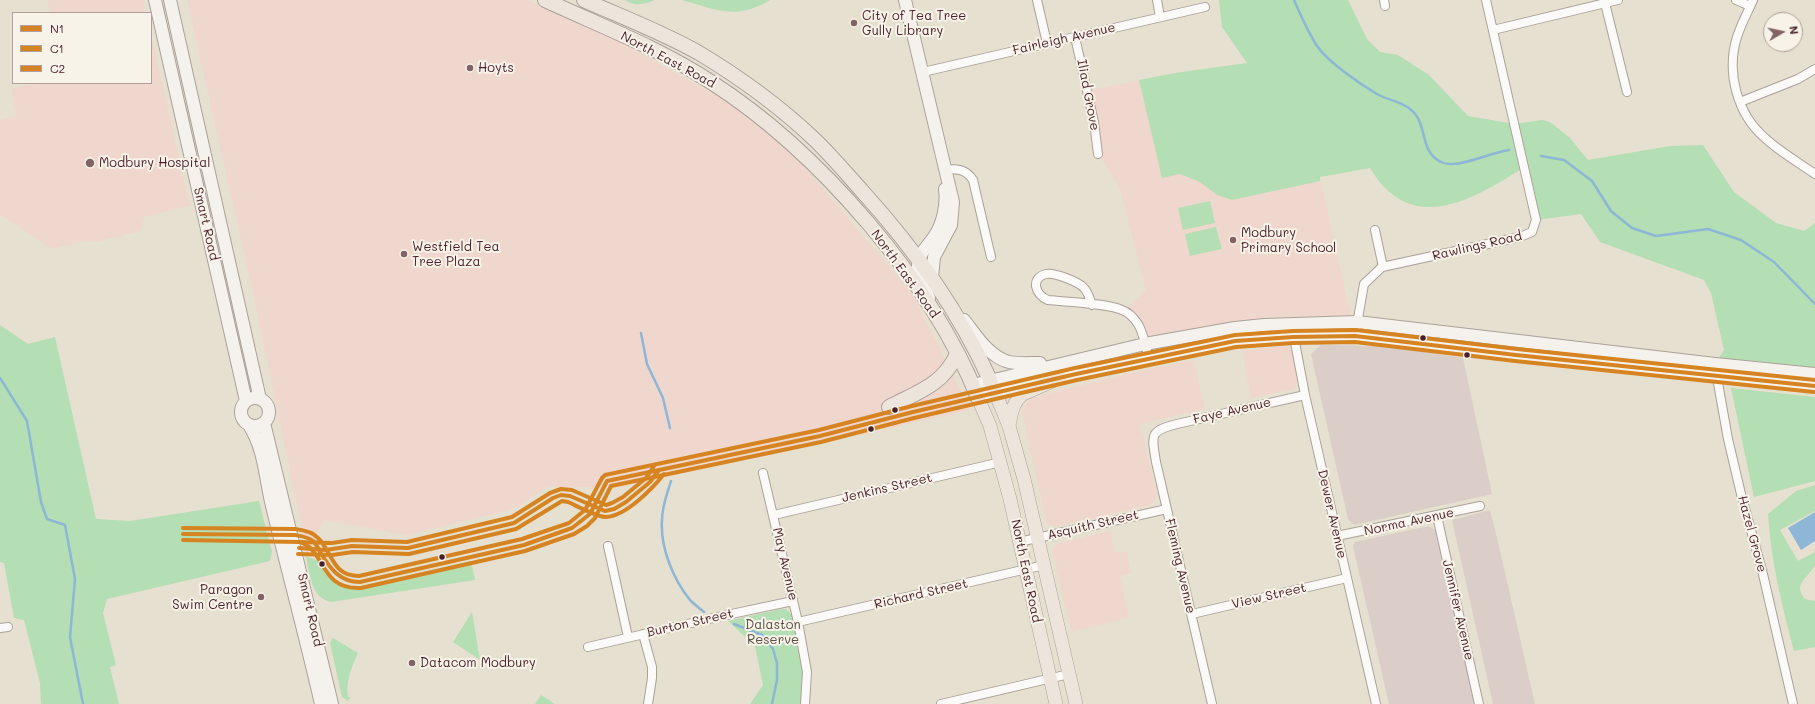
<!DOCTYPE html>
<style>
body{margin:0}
#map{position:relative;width:1815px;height:704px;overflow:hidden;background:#e6e0d0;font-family:Mali,sans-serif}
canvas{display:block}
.legend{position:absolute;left:12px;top:12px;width:140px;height:72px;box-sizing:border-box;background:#f7f3e8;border:1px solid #b29e9c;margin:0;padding:5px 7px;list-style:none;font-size:12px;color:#4a1f2b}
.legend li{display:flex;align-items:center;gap:8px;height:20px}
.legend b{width:20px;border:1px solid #b29e9c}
.north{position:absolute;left:1763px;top:12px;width:40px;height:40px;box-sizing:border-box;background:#f7f3e8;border:1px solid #b29e9c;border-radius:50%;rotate:81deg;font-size:11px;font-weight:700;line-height:16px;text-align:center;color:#4a1f2b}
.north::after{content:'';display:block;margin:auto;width:14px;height:18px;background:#816365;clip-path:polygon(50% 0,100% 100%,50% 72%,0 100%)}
</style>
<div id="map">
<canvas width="1815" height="704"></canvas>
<ul class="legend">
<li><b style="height:5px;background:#d68421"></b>N1</li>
<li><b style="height:5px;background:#d68421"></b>C1</li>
<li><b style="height:5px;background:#d68421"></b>C2</li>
</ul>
<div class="north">N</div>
</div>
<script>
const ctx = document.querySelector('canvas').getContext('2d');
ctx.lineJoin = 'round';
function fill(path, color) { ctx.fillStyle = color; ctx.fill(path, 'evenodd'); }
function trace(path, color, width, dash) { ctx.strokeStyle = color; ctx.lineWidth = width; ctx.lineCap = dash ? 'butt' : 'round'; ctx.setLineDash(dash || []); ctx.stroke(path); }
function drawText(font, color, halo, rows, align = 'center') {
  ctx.font = font + ' Mali,sans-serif'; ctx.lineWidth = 4; ctx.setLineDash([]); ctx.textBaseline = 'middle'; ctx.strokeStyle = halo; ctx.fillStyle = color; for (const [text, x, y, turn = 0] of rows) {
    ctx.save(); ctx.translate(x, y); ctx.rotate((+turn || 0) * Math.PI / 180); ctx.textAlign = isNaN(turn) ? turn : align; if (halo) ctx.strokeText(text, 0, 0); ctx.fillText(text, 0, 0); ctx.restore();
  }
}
const built = new Path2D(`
 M47,0H143L146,13H50Z
 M187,0H527L616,40L737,107L796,157L913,295L970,410L622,487H547L517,507L502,512L407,535L324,520L307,554L253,293Z
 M151,35L190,206L144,217L141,231L96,242L84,241L52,249L0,214V120L17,116L11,89L38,83H151Z
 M1175,73L1320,177L1352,322L1292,324L1145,344L1142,332L1124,311L1146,290L1119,186L1098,154L1087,91Z
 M1281,346H1286L1293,351L1298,378L1296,387L1294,389L1251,398L1242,351Z
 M1194,360L1205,409L1140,424L1156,490V498L1153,503L1147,506L1058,526L1049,525L1046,521L1022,412L1030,398L1135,372Z
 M1110,531L1115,553L1126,551L1131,573L1120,576L1129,618L1071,632L1052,550L1056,544Z`);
const industrial = new Path2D(`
 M1321,345L1373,346L1418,351L1463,358L1492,494L1354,525L1348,519L1311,354Z
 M1490,510L1497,538L1535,704H1493L1452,520Z
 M1429,526L1435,530L1475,704H1389L1353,546L1355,542Z`);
const green = new Path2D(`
 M624,0H655C643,5 635,6 624,0Z
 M682,0H770C766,3 761,5 756,7C730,18 708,7 682,0Z
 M1219,0H1348L1367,39L1380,52L1398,55L1429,75L1468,116L1515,124L1542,120L1550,122L1570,138L1588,160L1670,146L1703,145L1734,192L1776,223L1804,231L1815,223V374L1715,364L1724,350L1711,293L1704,280L1600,242L1581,214L1536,220L1523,168C1472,200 1411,237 1370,168L1320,177V181L1232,200L1217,195L1200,182L1180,174L1162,178L1139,80L1175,73L1247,63L1222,27Z
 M1210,201L1215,223L1183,230L1178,208Z
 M1216,227L1222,249L1190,256L1185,234Z
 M0,325L28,344L55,337L96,519L130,521L259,501L272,552L270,561L107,599L103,613L116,665L110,667L119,704H41L40,683L24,620L14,618L4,563L0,562Z
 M1731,388L1815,397V481L1754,497Z
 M1815,485V511L1780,530L1798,561L1815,552C1815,555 1815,561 1815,565C1809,578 1792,583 1805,599L1815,601V647L1794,651C1782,606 1771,561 1768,514L1796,491Z
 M306,557C329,561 324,575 339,584C342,586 347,587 351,588L471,561L475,580L331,602C311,598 310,574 306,557Z
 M782,609H786L792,615L802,670L801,704H750L763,685L755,646L728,621Z
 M472,612L480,660L453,642Z
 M333,638L358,653C352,666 345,682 348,697H351L348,701L342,697L330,643Z
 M541,695L555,704H535Z`);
const water = new Path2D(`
 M1815,512V541L1801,550L1788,528Z`);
const stream = new Path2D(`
 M1294,0C1301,16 1308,32 1317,46C1328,62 1360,84 1377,94C1387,100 1401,101 1410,109C1429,123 1418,151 1441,162C1456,170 1491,152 1509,150
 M1541,156L1564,160L1592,181L1611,211L1632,228L1656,236L1708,229L1741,240L1774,262L1815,304
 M641,333L647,364L663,398L670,428
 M0,378L27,421L41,502L47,519L65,525L75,579L70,637L83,704
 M671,481C667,494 662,506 662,520C660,547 673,579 690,600C694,604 699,608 704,612
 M734,624L762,635L773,649L777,663V680L772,704`);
const minor = new Path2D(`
 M1037,0L1047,43
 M1157,0L1160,17
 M1384,0L1385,6
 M1736,0L1750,6
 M1753,0C1748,12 1741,24 1737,37C1726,72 1737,114 1765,138C1780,152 1798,162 1815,174
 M1605,3L1627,92
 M1493,30L1618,0
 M1075,37L1094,122L1098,154
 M923,72L1205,7
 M1740,102L1798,79L1815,69
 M944,170C956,168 966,169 973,180L991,257
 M1375,230L1383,267
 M1092,305C1090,299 1088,292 1084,288C1079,282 1054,272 1046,274C1030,278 1035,295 1048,300C1067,302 1107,303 1122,310C1128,312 1134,318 1138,324C1144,334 1146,348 1149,359
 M1293,332L1305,395L1376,704
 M1355,336L1364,284L1382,267L1520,237L1532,232L1536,220L1486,0
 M1716,372L1728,439L1741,494L1762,570L1793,704
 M763,473L798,622L807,672L805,704
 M774,515L1001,462
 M1437,516L1479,704
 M1337,536L1480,506
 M1019,542L1167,509
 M608,546L628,637
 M1192,614L1347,578
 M798,622L1044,565
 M0,628L8,627
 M643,634L652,667V678L648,704
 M588,647L722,616L793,601
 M941,704L1069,674
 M1212,704L1156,462C1152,436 1148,431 1177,424L1305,395`);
const secondary = new Path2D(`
 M155,0L246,401
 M170,0L260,399
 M905,0L953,202L951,225L934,257L932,277
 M929,298C925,289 919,279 918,269C917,255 927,247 934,237C943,224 947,205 945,189
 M964,320C976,335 989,357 1009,362C1019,364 1030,363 1040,363
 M973,385L1145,344L1235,328L1264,325L1357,322L1715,364L1815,374
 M978,398L1076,374L1235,341L1293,337L1355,336L1516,355L1815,386
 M241 412a14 14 0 1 1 28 0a14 14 0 1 1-28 0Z
 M264,423L332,704
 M249,425C265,450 265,478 272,506C288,572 306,638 321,704`);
const primary = new Path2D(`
 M990,380L1009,426L1024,479L1076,704
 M978,398L990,426L1010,499L1056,704
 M1009,426C1011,413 1013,402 1023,394L1059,378`);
const trunk = new Path2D(`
 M545,0C601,26 659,48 711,82C817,150 932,281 978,398
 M584,0C622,17 662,32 699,53C739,77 779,106 813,138C830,154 846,173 862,191C914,248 958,309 990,380
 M889,407C918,392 943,385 957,354`);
const bus1 = new Path2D(`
 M183,534L295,535C301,536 308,537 313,541C316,543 318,548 320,552C330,568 339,582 360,582L524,545L572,528L590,514L607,481L820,436L913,412L1076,374L1235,341L1293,337L1355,336L1516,355L1815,386
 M299,548L326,550L352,546L408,548L514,523L553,498L561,495L570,496L605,511L614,509L626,502L650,482L659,470`);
const bus2 = new Path2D(`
 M183,540L300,542C326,550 319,590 361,588L525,551L574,534L587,526L595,518L611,486L821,442L914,418L1077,380L1236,347L1293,343L1355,342L1515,361L1814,392
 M298,554L332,555L353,552L409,554L516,529L562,501L568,502C577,506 597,517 606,517C626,516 652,489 664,474`);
const bus3 = new Path2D(`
 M183,528L295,529C303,530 313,532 318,538C333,553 332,576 359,576L522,539L569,523L585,510L602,478L605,475L819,430L912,406L1075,368L1235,335L1293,331L1356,330L1517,349L1815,380
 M298,542L332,543L352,540L407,542L512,517L550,493L561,489L572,490L606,505L612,503L623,497L646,478L654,466`);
const markers = [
 [854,23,4,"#816365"],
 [470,68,4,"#816365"],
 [90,163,5,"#816365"],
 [1233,240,4,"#816365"],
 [404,254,4,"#816365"],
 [1423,338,3.5,"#4a1f2b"],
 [1467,355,3.5,"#4a1f2b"],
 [895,410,3.5,"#4a1f2b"],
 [871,429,3.5,"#4a1f2b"],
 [442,557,3.5,"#4a1f2b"],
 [322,564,3.5,"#4a1f2b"],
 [261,597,4,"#816365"],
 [412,663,4,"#816365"]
];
const poiNames = [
 ["City of Tea Tree",862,16],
 ["Gully Library",862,31],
 ["Hoyts",478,68],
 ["Modbury Hospital",99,163],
 ["Modbury",1241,233],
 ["Primary School",1241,248],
 ["Westfield Tea",412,247],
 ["Tree Plaza",412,262],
 ["Paragon",253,590,"right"],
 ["Swim Centre",253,605,"right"],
 ["Datacom Modbury",420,663]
];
const streetNames = [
 ["Fairleigh Avenue",1064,39,-13],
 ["North East Road",668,60,28],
 ["Iliad Grove",1088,95,79],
 ["Smart Road",206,224,77],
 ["Rawlings Road",1477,246,-13],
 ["North East Road",905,274,54],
 ["Faye Avenue",1232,411,-13],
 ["Jenkins Street",887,488,-13],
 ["Dewer Avenue",1332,514,77],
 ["Norma Avenue",1409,522,-12],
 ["Asquith Street",1093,525,-13],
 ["Hazel Grove",1752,534,75],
 ["May Avenue",785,564,77],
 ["Fleming Avenue",1180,566,77],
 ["North East Road",1026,571,78],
 ["Richard Street",921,594,-13],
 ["View Street",1269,596,-13],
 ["Smart Road",310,610,77],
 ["Jennifer Avenue",1458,610,77],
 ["Burton Street",690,623,-13]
];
const parkNames = [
 ["Dalaston",773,625],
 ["Reserve",773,640]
];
fill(built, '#efd7cd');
fill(industrial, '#dbcdc8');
fill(green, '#b4deb3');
fill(water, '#8eb6d6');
trace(stream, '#8eb6d6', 2.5);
trace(minor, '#aaa19a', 10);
trace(secondary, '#aaa19a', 14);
trace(primary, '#aaa19a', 14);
trace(trunk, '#aaa19a', 16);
trace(minor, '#fbfaf8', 8);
trace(secondary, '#f5f2ed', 12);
trace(primary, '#ede5dc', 13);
trace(trunk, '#ede5dc', 14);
trace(bus1, '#d68421', 4);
trace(bus2, '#d68421', 4);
trace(bus3, '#d68421', 4);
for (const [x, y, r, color] of markers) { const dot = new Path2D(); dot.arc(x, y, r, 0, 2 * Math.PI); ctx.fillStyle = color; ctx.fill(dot); trace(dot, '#f7f3e8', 1.5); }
drawText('13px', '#4a1f2b', '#f7f3e8', poiNames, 'left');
drawText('13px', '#4a1f2b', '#f7f3e8', streetNames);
drawText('13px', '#5a4e47', '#f7f3e8', parkNames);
</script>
